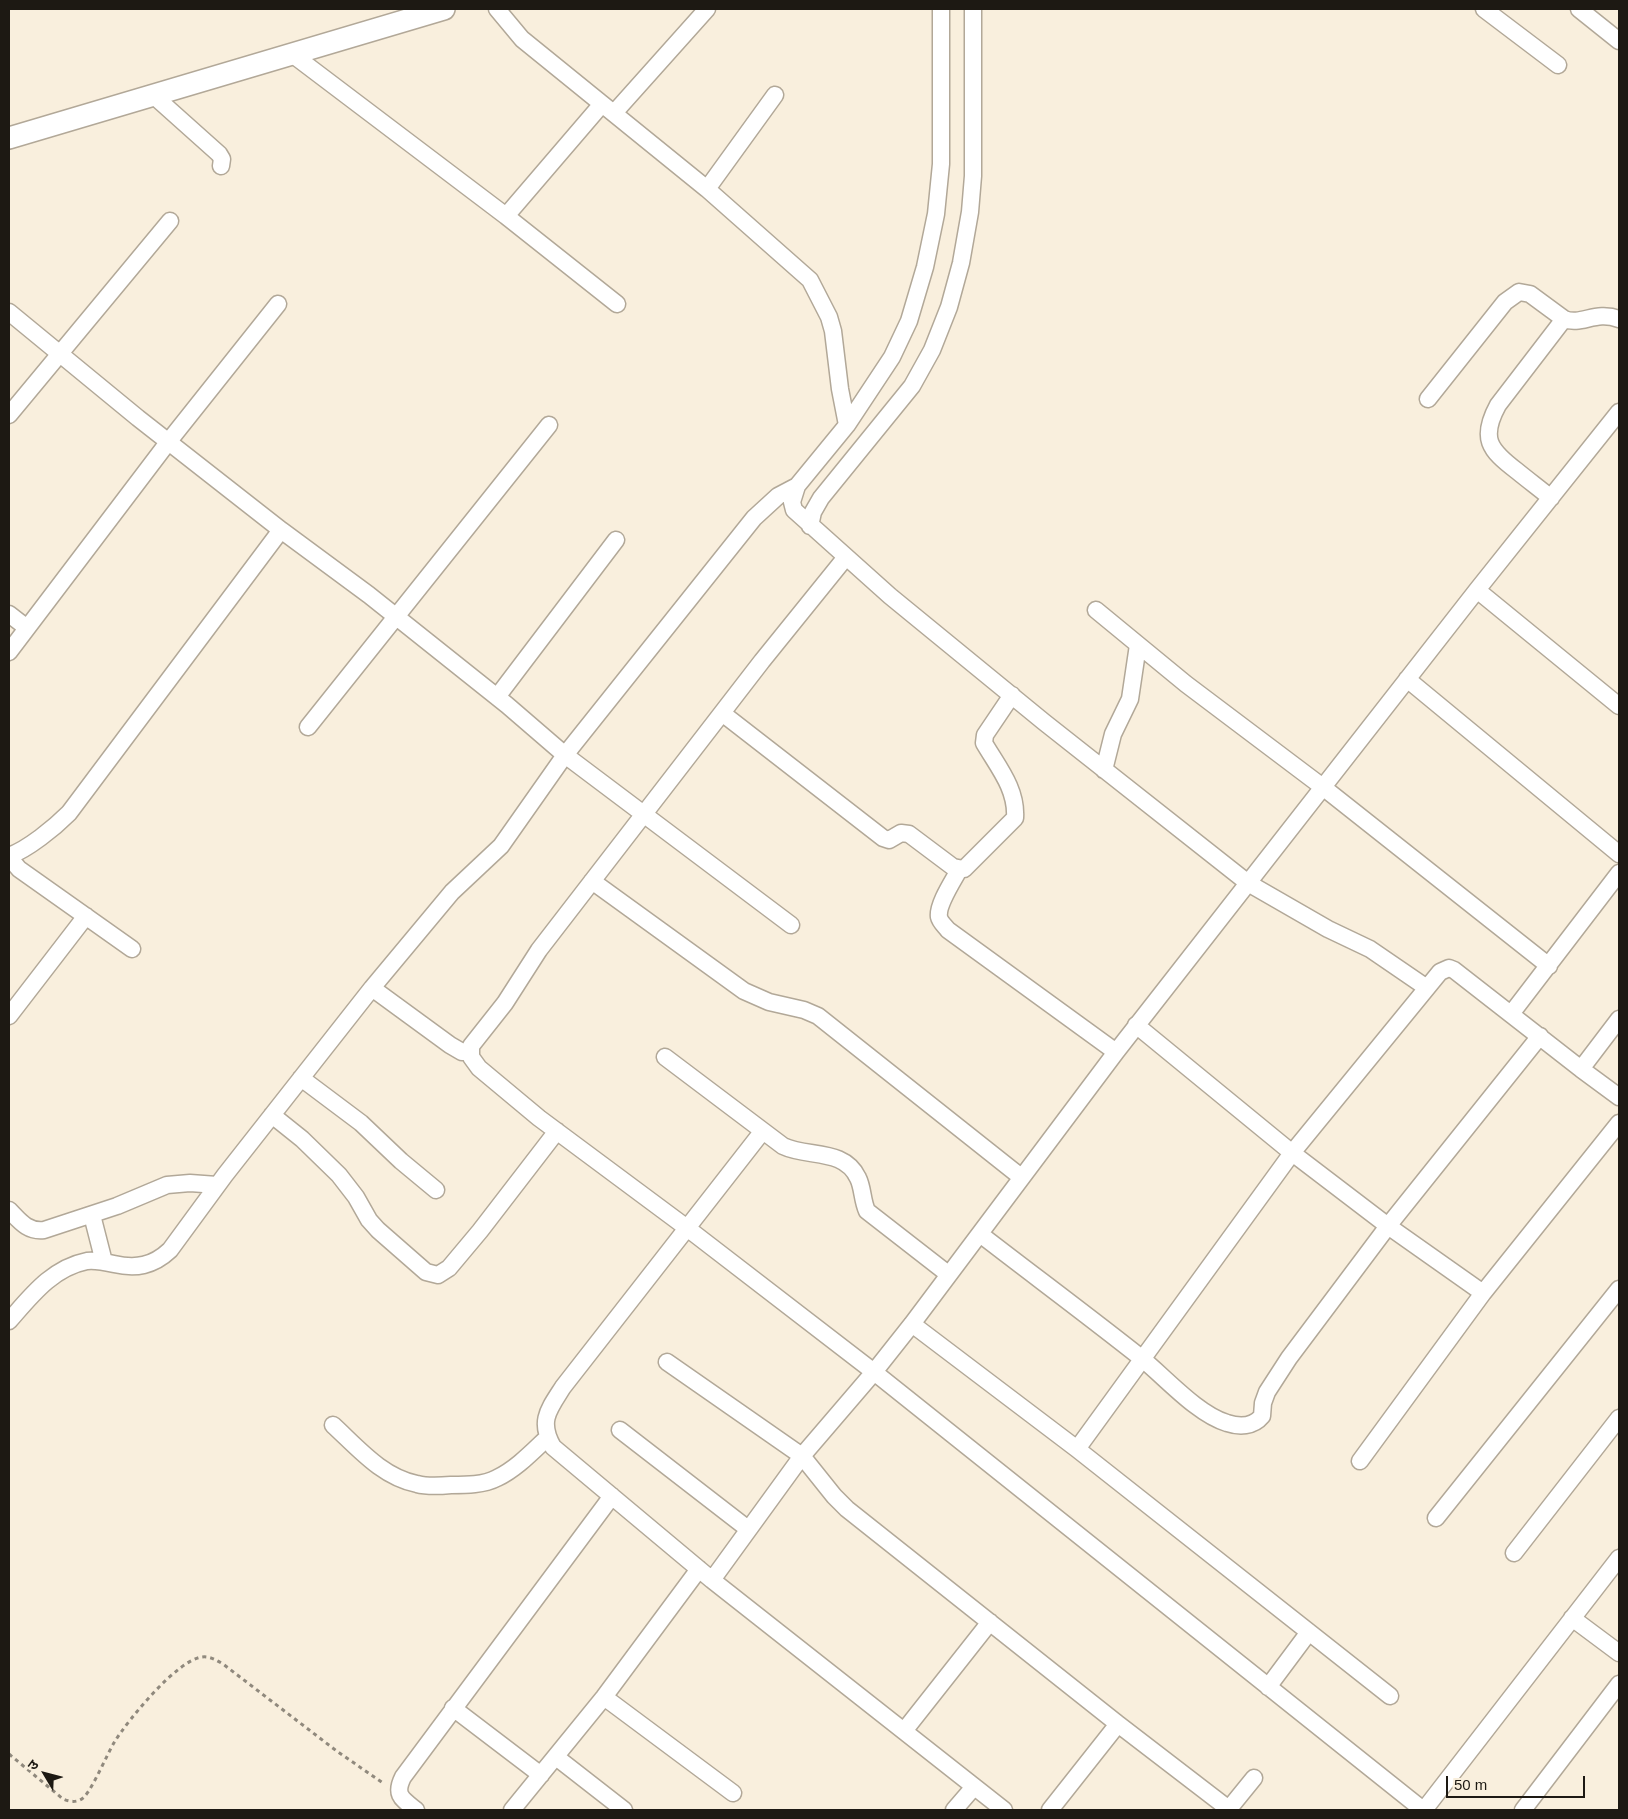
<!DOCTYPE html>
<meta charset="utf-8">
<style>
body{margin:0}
#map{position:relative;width:1628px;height:1819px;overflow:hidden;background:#f9efdd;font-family:Arial,"Noto Sans Devanagari",sans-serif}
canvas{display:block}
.frame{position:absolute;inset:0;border:10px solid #1d1913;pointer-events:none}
.north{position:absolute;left:20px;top:1749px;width:50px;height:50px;-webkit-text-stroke:4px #f9efdd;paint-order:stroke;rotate:307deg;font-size:14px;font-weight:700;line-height:20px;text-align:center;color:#1d1913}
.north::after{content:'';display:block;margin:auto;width:18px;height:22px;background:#1d1913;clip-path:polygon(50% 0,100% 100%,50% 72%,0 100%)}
.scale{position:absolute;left:1446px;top:1776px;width:139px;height:22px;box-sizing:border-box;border:2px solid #1d1913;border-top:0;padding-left:6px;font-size:15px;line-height:18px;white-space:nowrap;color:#1d1913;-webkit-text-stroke:4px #f9efdd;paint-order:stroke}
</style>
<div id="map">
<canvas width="1628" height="1819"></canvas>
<div class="frame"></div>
<div class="north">उ</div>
<div class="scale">50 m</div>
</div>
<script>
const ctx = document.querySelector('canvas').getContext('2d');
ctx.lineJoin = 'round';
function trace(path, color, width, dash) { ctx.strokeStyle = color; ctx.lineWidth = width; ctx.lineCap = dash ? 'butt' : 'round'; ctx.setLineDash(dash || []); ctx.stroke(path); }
const path = new Path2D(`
 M9,1754L63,1799C70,1802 78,1803 84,1797C93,1788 107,1754 115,1741C129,1719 177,1660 202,1657C210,1656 216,1660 223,1664L338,1752L383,1783`);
const minor = new Path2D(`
 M497,9L522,39L707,189L810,280L829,317L833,331L840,389L847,425
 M941,9V164L936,214L925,267L909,321L892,357L847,425L797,486L792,502L794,510L890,596L1044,722L1248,883L1328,929L1370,949L1427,988
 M1484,9L1558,65
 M1579,9L1619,41
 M292,54L506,216L617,304
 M153,95L219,154L222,159L221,166
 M614,113L707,9
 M707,189L775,95
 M506,216L602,104
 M9,312L138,418L281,530L369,595L507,705L565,755L791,925
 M1428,399L1505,302L1519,292L1530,294L1564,319C1582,326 1595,310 1619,319
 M9,415L170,221
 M1551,498C1540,489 1528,480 1517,471C1489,450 1480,438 1498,405L1564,319
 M810,526L813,512L821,498L912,386L932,350L949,307L961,263L970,212L973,176V9
 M846,557L762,661L539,950L505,1003L471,1046V1057L479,1068L539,1118L687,1228L874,1372L1423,1810
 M1477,590L1619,706
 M1096,610L1186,684L1324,788L1549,966
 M9,614L27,628
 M9,652L169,441L278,304
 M1407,679L1619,854
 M497,697L616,540
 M722,713L883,838L889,840L901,833L909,834L953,867L964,869L1015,818C1017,789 998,767 984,743L985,735L1012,695
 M308,727L549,425
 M1104,770L1113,734L1130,699L1138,645
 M9,856C28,849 54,828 69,813L281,530
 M9,857L19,869L132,949
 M959,870C953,881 937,905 939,917C940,922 945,926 948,930L1116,1052
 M592,881L744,991L769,1002L804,1010L818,1016L1021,1177
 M372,988L450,1045L462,1052H470
 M1511,1014L1619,873
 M9,1016L86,916
 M1136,1025L1291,1152L1388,1226L1483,1293
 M665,1057L783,1146C808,1158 844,1148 858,1178C863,1188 862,1200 867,1211L948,1274
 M1581,1069L1619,1019
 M301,1078L361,1123L401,1161L436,1190
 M272,1115L302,1139L339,1175L356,1197L369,1220L378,1230L426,1272L438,1275L449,1268L480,1231L557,1131
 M762,1132L563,1387C549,1409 538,1421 553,1447L712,1580L1004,1810
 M9,1210C19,1220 27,1232 44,1230L117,1206L167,1185L190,1183L217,1185
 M92,1215L104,1262
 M980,1234C1033,1275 1087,1315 1140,1357C1165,1377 1197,1414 1227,1423C1239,1427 1253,1427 1262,1416L1263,1403L1267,1392L1289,1358L1388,1226L1540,1036
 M9,1321C31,1296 52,1268 87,1261C96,1260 105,1262 114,1264C136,1269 153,1266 170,1250L225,1175L372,988L452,892L501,846L565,755L754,518L778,496L797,486
 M912,1324L1077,1449L1390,1696
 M667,1362L802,1456L834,1496L847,1509L1118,1724L1230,1810
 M333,1425C358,1448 382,1477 417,1484C428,1487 440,1486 451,1485C466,1485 484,1485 497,1478C516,1469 532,1452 548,1437
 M620,1430L748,1529
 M1077,1449L1292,1153L1440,972L1449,968L1454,970L1581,1069L1619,1097
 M1360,1461L1483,1293L1619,1123
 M1436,1518L1619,1289
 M1514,1553L1619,1418
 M712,1580L802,1456L874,1372L912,1324L1116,1052L1477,590L1619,412
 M1572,1618L1619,1653
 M1268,1687L1309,1632
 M604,1697L733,1793
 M453,1708L541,1775
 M904,1731L990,1622
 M556,1757L624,1810
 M416,1810C402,1799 394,1795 403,1777L612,1496
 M512,1810L604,1697L699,1569
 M954,1810L973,1788
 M1050,1810L1118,1724
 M1228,1810L1254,1778
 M1424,1810L1619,1558
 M1523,1810L1619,1684`);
const tertiary = new Path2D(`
 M9,138L444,9`);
trace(minor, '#b2a898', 19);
trace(tertiary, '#b2a898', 24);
trace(path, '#90897d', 3, [4, 4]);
trace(minor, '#fff', 16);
trace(tertiary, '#fff', 21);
</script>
